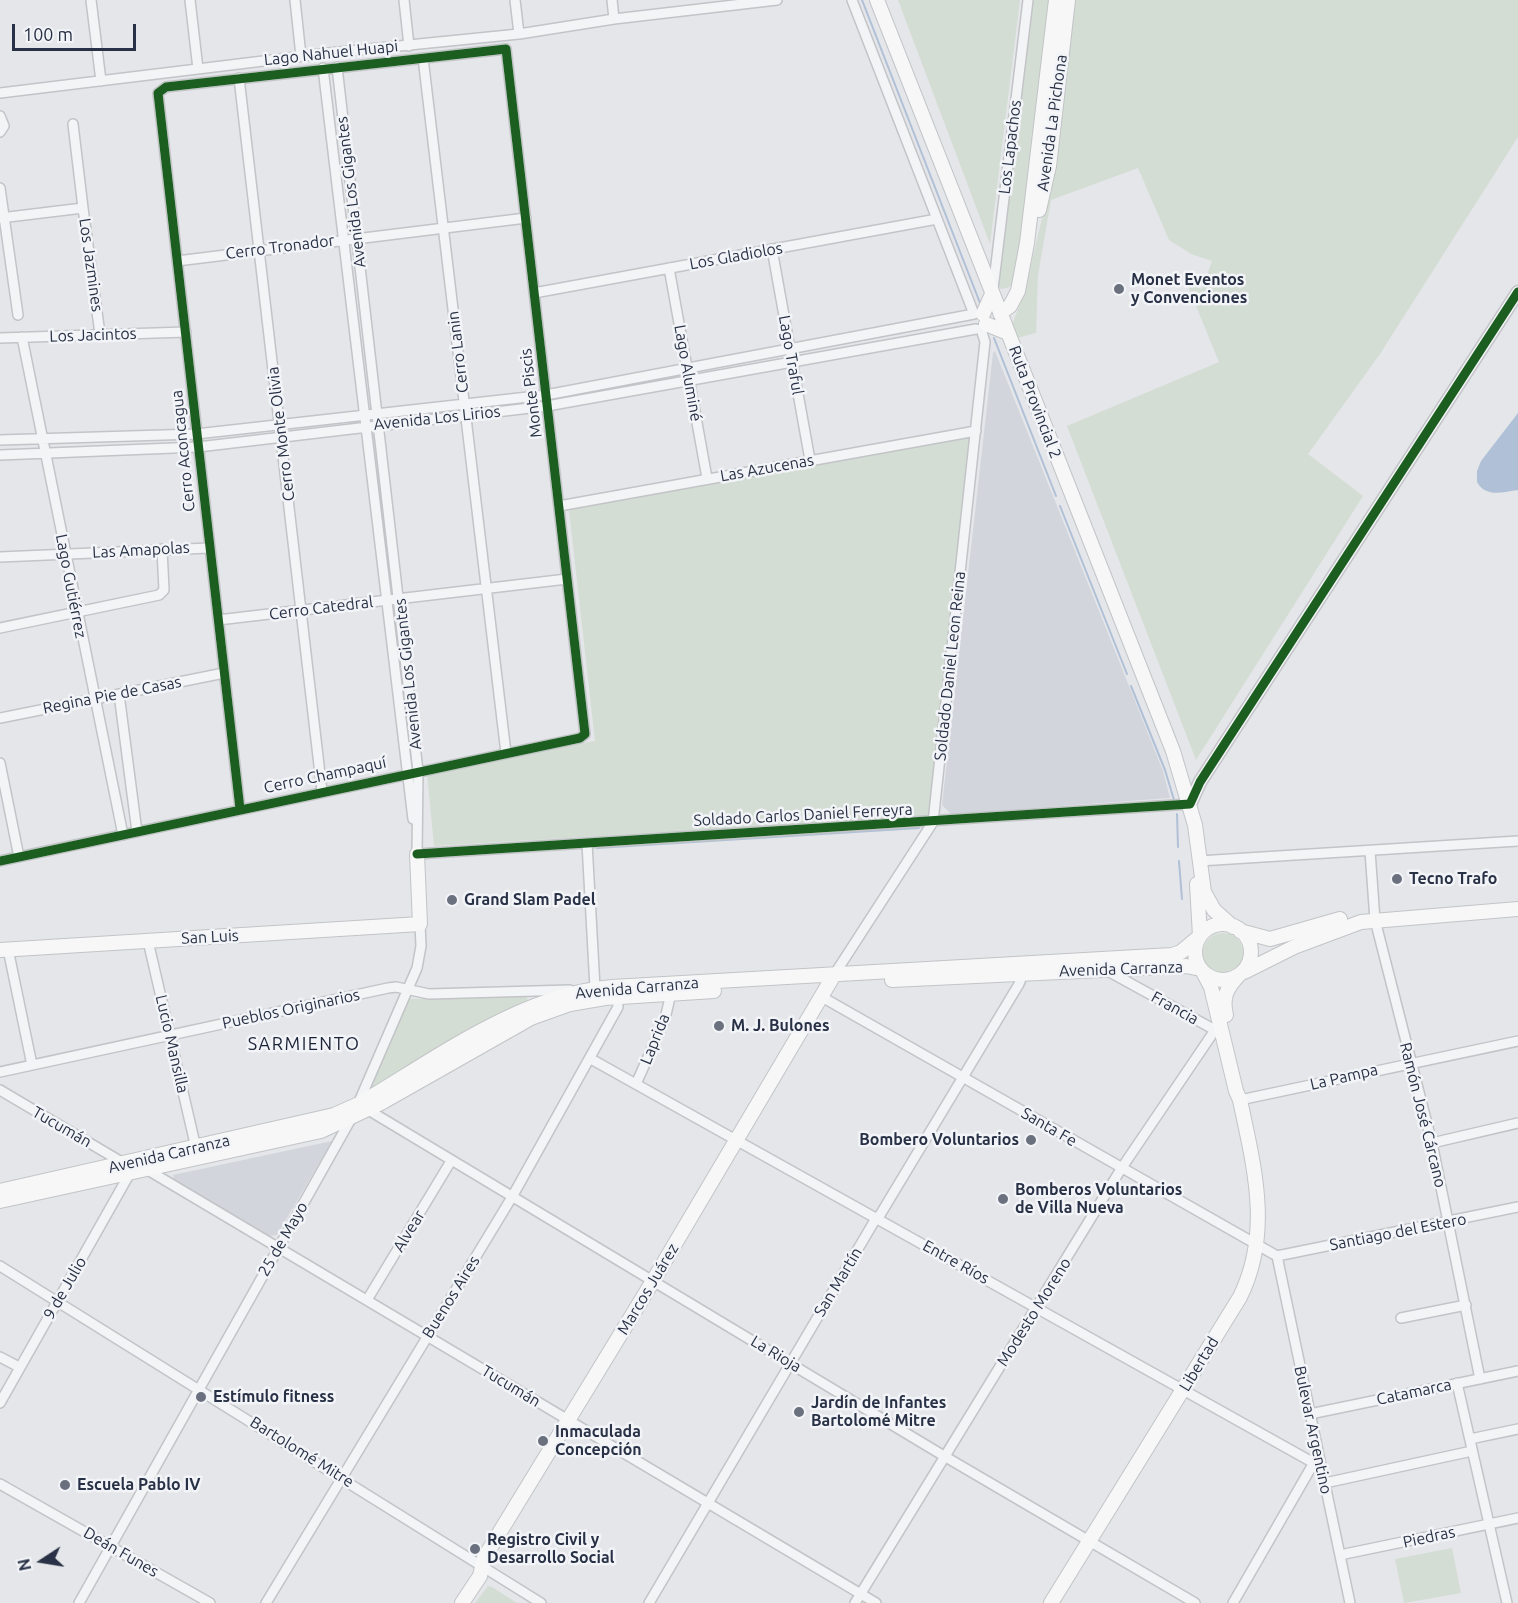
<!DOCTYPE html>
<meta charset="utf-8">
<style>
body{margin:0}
#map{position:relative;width:1518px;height:1603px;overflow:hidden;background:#e4e6e9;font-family:Ubuntu,sans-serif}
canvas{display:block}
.north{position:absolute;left:12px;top:1531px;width:60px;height:60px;-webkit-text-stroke:4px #f2f4f8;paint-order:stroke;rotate:258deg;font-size:16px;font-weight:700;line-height:24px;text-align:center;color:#283145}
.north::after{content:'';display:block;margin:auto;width:21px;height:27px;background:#283145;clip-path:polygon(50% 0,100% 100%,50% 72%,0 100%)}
.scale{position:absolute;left:12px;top:24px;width:124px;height:27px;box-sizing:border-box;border:3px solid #283145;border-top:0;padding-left:8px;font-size:18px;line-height:21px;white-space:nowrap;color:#283145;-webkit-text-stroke:4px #f2f4f8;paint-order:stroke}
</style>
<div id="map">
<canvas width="1518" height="1603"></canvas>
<div class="north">N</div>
<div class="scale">100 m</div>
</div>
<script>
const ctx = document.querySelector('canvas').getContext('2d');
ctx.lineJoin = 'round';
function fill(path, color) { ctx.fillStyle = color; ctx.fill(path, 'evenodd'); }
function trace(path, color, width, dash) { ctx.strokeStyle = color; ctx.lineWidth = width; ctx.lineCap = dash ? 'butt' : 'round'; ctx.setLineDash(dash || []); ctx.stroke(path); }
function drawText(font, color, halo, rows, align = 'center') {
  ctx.font = font + ' Ubuntu,sans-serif'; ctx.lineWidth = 5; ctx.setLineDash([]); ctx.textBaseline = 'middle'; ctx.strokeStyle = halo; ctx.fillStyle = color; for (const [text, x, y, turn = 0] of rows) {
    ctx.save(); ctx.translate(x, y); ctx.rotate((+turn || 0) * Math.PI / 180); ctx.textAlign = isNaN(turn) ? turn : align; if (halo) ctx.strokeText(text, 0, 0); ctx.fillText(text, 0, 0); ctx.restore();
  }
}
const built = new Path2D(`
 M995,351L1163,771L1170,798L951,814L942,805L993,353Z
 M332,1141L277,1235L270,1236L174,1180L173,1175Z`);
const green = new Path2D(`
 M898,0H1020L990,244Z
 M1032,0H1052L1032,174L1012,284L1008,288L1001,289L998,285Z
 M1072,0H1518V137L1380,354L1308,454L1363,496L1196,760L1067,426L1219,362L1187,284L1202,289L1212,261L1191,254L1169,240L1138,168L1051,200L1038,275L1036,333L1017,338L1013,322L1024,294L1048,193Z
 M970,436L930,816L434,846L427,773L595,741L569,510Z
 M1203 953a20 20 0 1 1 40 0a20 20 0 1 1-40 0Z
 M527,997L528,1002L504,1012L372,1092L368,1090L407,999Z
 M1452,1548L1461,1593L1404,1603L1395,1559Z
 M488,1586L492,1587L517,1603H475Z`);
const water = new Path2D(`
 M1518,413V490C1503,492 1486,498 1477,482V471L1481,461Z`);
const stream = new Path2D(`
 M862,0L980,303
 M994,338L1056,496
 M1060,506L1127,674
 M1131,686L1165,770L1174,800
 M1177,814L1178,847
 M597,848L919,828
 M1179,861L1182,899`);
const minor = new Path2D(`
 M91,0L101,81
 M190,0L198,69
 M295,0L301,56
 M404,0L409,46
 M515,0L519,34
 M612,0L614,19
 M423,58L506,753
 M337,67L418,771L417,854
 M323,68L413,819
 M239,78L322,791
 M0,93L329,53L519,34L614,19L777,0
 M0,116L4,126L0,132
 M73,124L83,208
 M0,188L18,315
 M0,218L83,208L100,334
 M772,249L810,460
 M177,261L526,218
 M669,268L707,478
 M993,289L1028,0
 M534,293L937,219
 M22,337L123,835
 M0,338L186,332
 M0,440L196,434L546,395L974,314L852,0
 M0,455L198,447L547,406L976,329
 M559,506L976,431
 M0,557L209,548
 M218,620L567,579
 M0,628L159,595L164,590L162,549
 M119,694L137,832
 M0,718L224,673
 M0,763L19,857
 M587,843L595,988
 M1370,851L1375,920L1432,1143L1480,1379
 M417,854L1190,804
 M0,861C193,820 386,778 580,738L585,734L506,49L166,87L158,93L240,809
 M1199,861L1518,841
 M148,941L196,1148
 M8,949L32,1065
 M1106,970L1215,1030
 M834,975L933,822L985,342L981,329
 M822,997L1277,1256
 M591,1059L1321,1467
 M0,1072L388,988L396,987L429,994L570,990
 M636,1084L665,1019L671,993
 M0,1090L125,1164
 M1240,1100L1518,1041
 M358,1104L417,968L421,946L420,924
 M365,1108L944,1456L1195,1603
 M1432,1143L1518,1123
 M146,1169L876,1603
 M1277,1256L1350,1603
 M1277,1256L1518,1207
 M0,1266L541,1603
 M367,1300L451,1161
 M1401,1318L1466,1305
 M0,1357L19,1367
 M1457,1383L1507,1603
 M0,1403L130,1173
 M1310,1414L1518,1371
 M1470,1439L1518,1429
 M1325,1483L1472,1451
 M0,1484L210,1603
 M1340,1555L1518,1518
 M79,1603L352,1117
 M266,1603L512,1197L618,1007L617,994
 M649,1603L875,1220L880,1215L1019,984L1024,971
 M855,1603L1121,1169L1215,1030L1221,1029
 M1233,1603L1316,1459`);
const tertiary = new Path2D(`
 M1190,804L1200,782L1518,292`);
const secondary = new Path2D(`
 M877,0L1173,751L1195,825L1204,892L1214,910L1233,927
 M1039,210L1049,166L1068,0
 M1000,313L1010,306L1018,291L1027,243L1056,0
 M983,314L992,294
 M986,324L1008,333
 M1197,884L1200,936
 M1195 952a28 28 0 1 1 56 0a28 28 0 1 1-56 0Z
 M1240,931L1270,939L1340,919
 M0,950L420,924L417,854
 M1244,972L1294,947L1361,922L1518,909
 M892,980L1186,966L1201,969
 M1226,1015C1222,998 1226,989 1238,976
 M0,1191L334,1115L359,1104C437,1058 520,995 612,987L1172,955L1181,952L1199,937
 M0,1201L321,1131L381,1103L531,1018L570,1004L605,998L714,991
 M462,1603L480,1576L484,1558L653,1281L834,975
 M1051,1603L1240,1297C1272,1232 1254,1167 1240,1100L1236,1091L1211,987L1203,972`);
const cycleway = new Path2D(`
 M417,854L1190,804L1200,782L1518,292
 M0,861C193,820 386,778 580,738L585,734L506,49L166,87L158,93L240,809`);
const markers = [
 [1119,289,6,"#6a707e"],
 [1397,879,6,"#6a707e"],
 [452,900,6,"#6a707e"],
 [719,1026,6,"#6a707e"],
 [1031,1140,6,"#6a707e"],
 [1003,1199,6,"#6a707e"],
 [201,1397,6,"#6a707e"],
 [799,1412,6,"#6a707e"],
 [543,1441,6,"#6a707e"],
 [65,1485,6,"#6a707e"],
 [475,1549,6,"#6a707e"]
];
const streetNames = [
 ["Lago Nahuel Huapi",331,53,-6],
 ["Avenida La Pichona",1052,123,-82],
 ["Los Lapachos",1010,147,-83],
 ["Avenida Los Gigantes",351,192,-97],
 ["Cerro Tronador",280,247,-7],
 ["Los Gladiolos",736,256,-10],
 ["Los Jazmines",91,265,82],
 ["Los Jacintos",93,335,-2],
 ["Cerro Lanin",458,352,-97],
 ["Lago Traful",791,355,80],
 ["Lago Aluminé",688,373,80],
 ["Monte Piscis",531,393,-97],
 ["Ruta Provincial 2",1035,402,69],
 ["Avenida Los Lirios",437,418,-6],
 ["Cerro Monte Olivia",281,434,-97],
 ["Cerro Aconcagua",183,451,-96],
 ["Las Azucenas",767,468,-10],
 ["Las Amapolas",141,550,-3],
 ["Lago Gutiérrez",71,586,79],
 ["Cerro Catedral",321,608,-7],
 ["Soldado Daniel Leon Reina",950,666,-84],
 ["Avenida Los Gigantes",408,674,-96],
 ["Regina Pie de Casas",112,695,-11],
 ["Cerro Champaquí",325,775,-12],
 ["Soldado Carlos Daniel Ferreyra",803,815,-3],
 ["San Luis",210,937,-3],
 ["Avenida Carranza",1121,969,-2],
 ["Avenida Carranza",637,988,-5],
 ["Francia",1175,1008,29],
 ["Pueblos Originarios",291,1009,-12],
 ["Laprida",655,1039,-68],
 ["Lucio Mansilla",172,1044,77],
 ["La Pampa",1344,1077,-13],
 ["Ramón José Cárcano",1423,1115,76],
 ["Tucumán",62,1127,30],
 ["Santa Fe",1049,1127,30],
 ["Avenida Carranza",169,1154,-13],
 ["Alvear",409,1231,-59],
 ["Santiago del Estero",1398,1232,-11],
 ["25 de Mayo",283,1239,-60],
 ["Entre Ríos",956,1262,29],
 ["San Martín",838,1282,-59],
 ["9 de Julio",65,1288,-60],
 ["Marcos Juárez",648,1289,-59],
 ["Buenos Aires",451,1297,-58],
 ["Modesto Moreno",1034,1312,-58],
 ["La Rioja",776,1354,31],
 ["Libertad",1199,1364,-59],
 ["Tucumán",511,1386,31],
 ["Catamarca",1414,1392,-12],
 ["Bulevar Argentino",1313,1430,78],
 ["Bartolomé Mitre",302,1452,32],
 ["Piedras",1429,1537,-12],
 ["Deán Funes",121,1552,30]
];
const poiNames = [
 ["Monet Eventos",1131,280],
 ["y Convenciones",1131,298],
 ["Tecno Trafo",1409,879],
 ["Grand Slam Padel",464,900],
 ["M. J. Bulones",731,1026],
 ["Bombero Voluntarios",1019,1140,"right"],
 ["Bomberos Voluntarios",1015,1190],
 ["de Villa Nueva",1015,1208],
 ["Estímulo fitness",213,1397],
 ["Jardín de Infantes",811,1403],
 ["Bartolomé Mitre",811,1421],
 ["Inmaculada",555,1432],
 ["Concepción",555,1450],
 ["Escuela Pablo IV",77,1485],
 ["Registro Civil y",487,1540],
 ["Desarrollo Social",487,1558]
];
const neighbourhoodNames = [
 ["SARMIENTO",304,1044]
];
fill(built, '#d2d5dc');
fill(green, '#d4ddd4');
fill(water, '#b0c0d6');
trace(stream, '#b0c0d6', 2);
trace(minor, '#c2c4c7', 12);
trace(tertiary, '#c2c4c7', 15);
trace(secondary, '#c2c4c7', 16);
trace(minor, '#f3f4f6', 9);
trace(tertiary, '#f3f4f6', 12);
trace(secondary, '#f7f7f7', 14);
trace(cycleway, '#1b5e20', 9);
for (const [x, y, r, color] of markers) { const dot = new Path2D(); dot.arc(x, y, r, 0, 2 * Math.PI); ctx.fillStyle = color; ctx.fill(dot); trace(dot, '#f2f4f8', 2); }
drawText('16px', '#283145', '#f2f4f8', streetNames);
drawText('bold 16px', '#283145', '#f2f4f8', poiNames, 'left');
ctx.letterSpacing = '1.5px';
drawText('18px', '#1a2236', '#f2f4f8', neighbourhoodNames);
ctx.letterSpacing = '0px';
</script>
